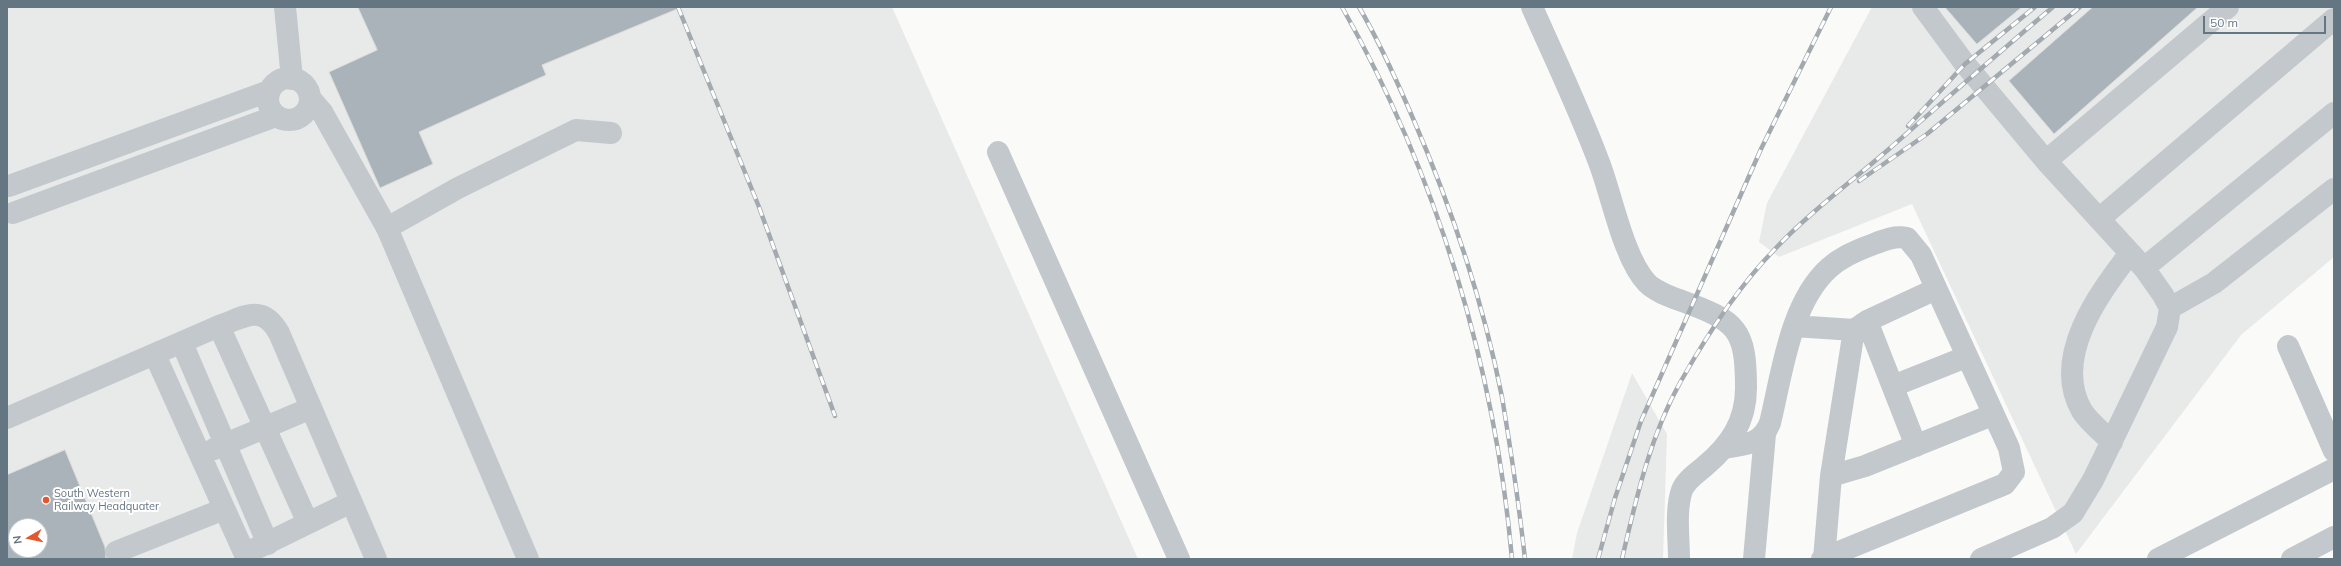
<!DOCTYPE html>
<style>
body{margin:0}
#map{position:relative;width:2341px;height:566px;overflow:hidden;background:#fafaf8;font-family:Mulish,sans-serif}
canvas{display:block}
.frame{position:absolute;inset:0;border:8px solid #657683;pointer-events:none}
.north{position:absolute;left:8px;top:518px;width:40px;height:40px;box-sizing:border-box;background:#fff;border:1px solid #c1c8cd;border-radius:50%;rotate:261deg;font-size:11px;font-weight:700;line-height:16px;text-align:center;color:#657683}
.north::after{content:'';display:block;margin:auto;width:14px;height:18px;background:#e4572e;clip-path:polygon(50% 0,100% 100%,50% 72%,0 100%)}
.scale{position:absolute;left:2203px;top:16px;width:123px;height:18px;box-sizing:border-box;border:2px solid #657683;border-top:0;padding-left:5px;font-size:12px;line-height:14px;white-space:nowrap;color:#657683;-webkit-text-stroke:3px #fff;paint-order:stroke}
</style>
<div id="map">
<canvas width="2341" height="566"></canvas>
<div class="frame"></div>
<div class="north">N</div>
<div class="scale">50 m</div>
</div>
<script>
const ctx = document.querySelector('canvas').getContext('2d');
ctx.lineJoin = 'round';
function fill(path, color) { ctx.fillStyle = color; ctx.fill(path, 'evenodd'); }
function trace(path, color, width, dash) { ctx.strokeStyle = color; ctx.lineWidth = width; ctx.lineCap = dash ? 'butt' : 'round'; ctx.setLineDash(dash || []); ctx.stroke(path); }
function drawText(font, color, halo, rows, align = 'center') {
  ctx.font = font + ' Mulish,sans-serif'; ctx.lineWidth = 4; ctx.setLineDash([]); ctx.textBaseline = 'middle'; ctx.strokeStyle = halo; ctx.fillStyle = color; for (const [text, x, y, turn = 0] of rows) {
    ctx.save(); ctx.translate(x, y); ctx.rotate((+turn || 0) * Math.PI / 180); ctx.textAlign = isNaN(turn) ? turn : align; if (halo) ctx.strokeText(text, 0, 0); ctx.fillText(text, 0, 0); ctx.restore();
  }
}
const built = new Path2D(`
 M7,7H892L1138,559H7ZM16,526H40V550H16Z
 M1872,7H2334V257L2241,335L2076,554L1912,204L1779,257L1759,242L1767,203Z
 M1632,373L1667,434L1663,559H1572L1577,533Z`);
const building = new Path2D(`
 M358,7H682L542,65L546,75L419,132L433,164L380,188L329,72L377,50Z
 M1945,7H2022L1977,44Z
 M2093,7H2198L2054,134L2009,81Z
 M65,450L105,547L106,559H7V475ZM16,526H40V550H16Z`);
const minor = new Path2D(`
 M285,7L292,79
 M1532,7C1555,59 1580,111 1600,165C1612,197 1624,259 1647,283C1656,292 1671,297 1682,301C1737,321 1746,329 1746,388C1746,422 1730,445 1705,466C1697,473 1686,480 1682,490C1675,510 1679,538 1679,559
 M1923,7L1965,64L2046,161L2144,268L2163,295L2170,308L2167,327L2093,480L2073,513L2052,528L1981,559
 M268 99a21 21 0 1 1 42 0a21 21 0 1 1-42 0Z
 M310,98L322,112L387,228L528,559
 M998,152L1179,559
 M2046,161L2228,7
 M9,186L269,91
 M13,213L276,116
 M2099,219L2334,19
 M387,228L458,188L576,130L611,133
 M2144,268L2334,113
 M2170,308L2214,283L2334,189
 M1867,321L1916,446
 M219,326L308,523
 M1794,326L1854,330
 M182,343L268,544
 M2288,346L2334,451
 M155,355L247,559
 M1893,386L1966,357
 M7,418L219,326C245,317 262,303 279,333L376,559
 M2112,442C2102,432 2089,422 2082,411C2051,357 2099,294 2130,253
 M1725,448C1746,444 1761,445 1770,423C1782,374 1790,303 1829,268C1840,258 1852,253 1866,247C1880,242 1892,235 1907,238L1921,255L2009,448L2014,472L2005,484L1822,559
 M214,449L311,408
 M1831,476L1865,466L1992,415
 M255,549L351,502
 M116,552L224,509
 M1754,559L1765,434
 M1824,559L1831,476L1854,330L1867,321L1936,289
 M2158,559L2334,469
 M2292,559L2334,537`);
const rail = new Path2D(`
 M678,7L759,207L835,416
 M1342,7C1437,175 1495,367 1512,559
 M1359,7C1379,41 1396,79 1412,116C1451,206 1483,301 1502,397C1511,451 1519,505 1525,559
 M1908,126L1965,64L2035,7
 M1859,181L1927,134L2080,7
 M1598,559L1615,498L1641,421L1761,149L1831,7
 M1622,559C1636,499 1650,436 1681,381C1707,335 1738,287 1775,249C1810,212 1851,182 1889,149C1944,101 1998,53 2053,7`);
const markers = [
 [46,500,4,"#e4572e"]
];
const poiNames = [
 ["South Western",54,494],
 ["Railway Headquater",54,507]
];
fill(built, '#e8e9e9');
fill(building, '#aab3b9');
trace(building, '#dcdcda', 1);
trace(minor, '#c3c8cc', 22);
trace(rail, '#a2aab0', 4.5);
trace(rail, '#fff', 3, [9]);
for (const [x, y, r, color] of markers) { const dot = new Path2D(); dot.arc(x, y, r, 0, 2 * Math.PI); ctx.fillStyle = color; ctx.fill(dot); trace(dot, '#fff', 1.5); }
drawText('11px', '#657683', '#fff', poiNames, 'left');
</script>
